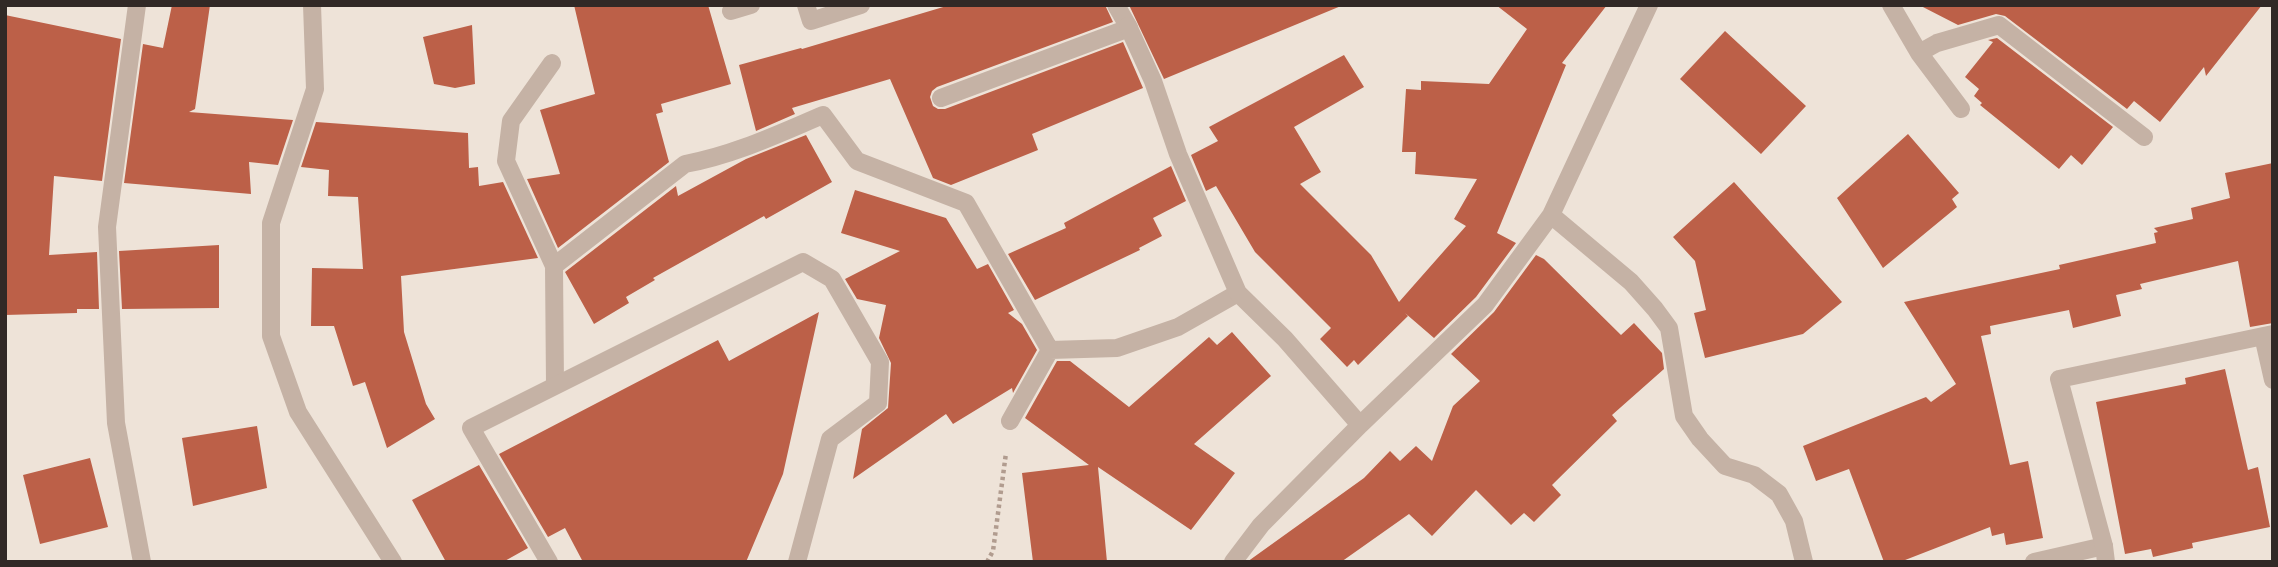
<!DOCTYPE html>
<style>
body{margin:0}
#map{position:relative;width:2278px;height:567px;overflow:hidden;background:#eee3d8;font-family:"DM Sans",sans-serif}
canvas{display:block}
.frame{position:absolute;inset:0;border:7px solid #312926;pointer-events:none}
</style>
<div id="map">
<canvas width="2278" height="567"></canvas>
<div class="frame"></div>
</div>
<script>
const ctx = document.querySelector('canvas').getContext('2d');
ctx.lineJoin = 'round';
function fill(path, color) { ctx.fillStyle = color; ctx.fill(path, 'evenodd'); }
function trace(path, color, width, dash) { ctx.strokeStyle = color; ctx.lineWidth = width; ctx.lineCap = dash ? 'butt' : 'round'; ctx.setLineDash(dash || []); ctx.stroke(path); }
const building = new Path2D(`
 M172,5H210L195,109L189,112L293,120L278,165L249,162L251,194L124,183L143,44L163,48Z
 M574,5H708L731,84L661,104L663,112L656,114L669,162L558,248L527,179L560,174L540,110L595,94Z
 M950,5H1105L1113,22L937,87L932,91L930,97L933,106L938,109H945L1123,42L1143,88L1032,134L1038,150L951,185L933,178L890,79L792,108L795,114L756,131L739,65L801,48L802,49Z
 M1129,5H1341V6L1164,79Z
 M1496,5H1607L1562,63L1566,65L1497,233L1516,243L1476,297L1434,338L1405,313L1408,316L1358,365L1354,360L1347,367L1320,339L1331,328L1255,252L1216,186L1206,191L1191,155L1218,141L1209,127L1344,55L1364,87L1294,127L1321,172L1300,184L1371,255L1399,302L1466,226L1454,219L1477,179L1415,174L1416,152H1402L1406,89L1421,90V81L1489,84L1527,29Z
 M1919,5H2262L2206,76L2204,67L2160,122L2134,101L2127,109L2005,16L1996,14L1958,25Z
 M5,15L121,39L102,181L54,176L49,255L97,252L99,309H77V313L5,315Z
 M472,25L475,84L455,88L434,84L423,37Z
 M1725,31L1806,106L1761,154L1680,79Z
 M1997,38L2113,127L2082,165L2071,155L2059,169L1980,105L1982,103L1974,96L1979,89L1965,77L1993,42L1988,40Z
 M316,122L468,133L469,168L478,167L479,186L503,182L538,258L401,276L404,332L426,404L435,419L387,448L365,382L353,386L334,326H311L312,268L363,269L358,197L328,196L329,170L301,167Z
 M1908,134L1959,193L1952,199L1957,207L1883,268L1837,198Z
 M806,135L832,182L766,219L764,216L653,278L655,280L626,297L629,303L594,324L565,272L676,186L678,196L746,159Z
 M2273,163V323L2250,327L2238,261L2140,284L2142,289L2116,295L2121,316L2073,328L2069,310L1990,326L1991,334L1981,336L2010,465L2028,461L2043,538L2006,545L2004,533L1992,536L1990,527L1900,562H1884L1849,469L1816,481L1803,446L1926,397L1931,402L1956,384L1904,302L2060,269L2059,265L2156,243L2154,233L2158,232L2154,228L2193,219L2191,208L2230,198L2225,173Z
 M1171,166L1186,201L1153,218L1162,236L1139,248L1140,250L1035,300L1008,254L1066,228L1064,223Z
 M1734,182L1842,302L1803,334L1705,358L1694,313L1706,310L1695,261L1673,237Z
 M855,190L946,218L977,269L988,264L1014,310L1008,313L1022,324L1037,350L1013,393L1012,388L953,424L946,414L853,479L862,429L888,408L891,363L879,338L886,305L857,299L845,279L900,251L841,233Z
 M219,245V308L122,309L119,251Z
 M1536,255L1544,259L1621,335L1634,323L1662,353L1664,369L1612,415L1617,421L1552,485L1561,495L1534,522L1524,513L1511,525L1476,490L1432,536L1409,514L1341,562H1247L1364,478L1390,451L1400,461L1416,446L1432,461L1453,406L1480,381L1451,354L1494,312Z
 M819,312L783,474L746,562H583L565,528L548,537L499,454L718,340L729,361Z
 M1232,332L1271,376L1194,444L1235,473L1191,530L1098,467L1107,562H1033L1022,473L1089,465L1025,418L1057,361H1070L1129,407L1209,337L1217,345Z
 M2225,369L2248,470L2258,467L2270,527L2192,543L2193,548L2153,557L2151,549L2125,554L2096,402L2186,384L2185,378Z
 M257,426L267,488L193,506L182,438Z
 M90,458L108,527L40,544L23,475Z
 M479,465L528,548L503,562H446L412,500Z`);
const path = new Path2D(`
 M987,562L993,551L1006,453`);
const service = new Path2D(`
 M806,5L811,21L861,5
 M1116,5L1128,26
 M1891,5L1919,53L1961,109
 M731,11L751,5
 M1919,53L1937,43L1999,25L2144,137
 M552,63L511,121L506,161L554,266L555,385
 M941,98L1129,28
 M554,266L685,164C734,155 778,134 823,115L857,161L966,203L1050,350L1117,348L1178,327L1238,293
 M1010,421L1050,350
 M2034,562L2104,546`);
const minor = new Path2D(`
 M137,5L107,227L116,423L142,562
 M312,5L315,89L271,223V336L298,412L393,562
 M1128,26L1153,81L1178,154L1238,293L1285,339L1360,425
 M1551,215L1631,282L1655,309L1669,328L1684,416L1700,439L1725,466L1754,475L1779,494L1794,521L1804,562
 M2263,336L2273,380
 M549,562L471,428L803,262L832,279L880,362L878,403L830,439L797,562
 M1233,562L1261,525L1360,425L1485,305L1551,215L1649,5
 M2106,562L2104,546L2059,379L2273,334`);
fill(building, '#bc6048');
trace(path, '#b19c8f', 4.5, [3.5, 3.5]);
trace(service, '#c5b2a5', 18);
trace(minor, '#c5b2a5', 18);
</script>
